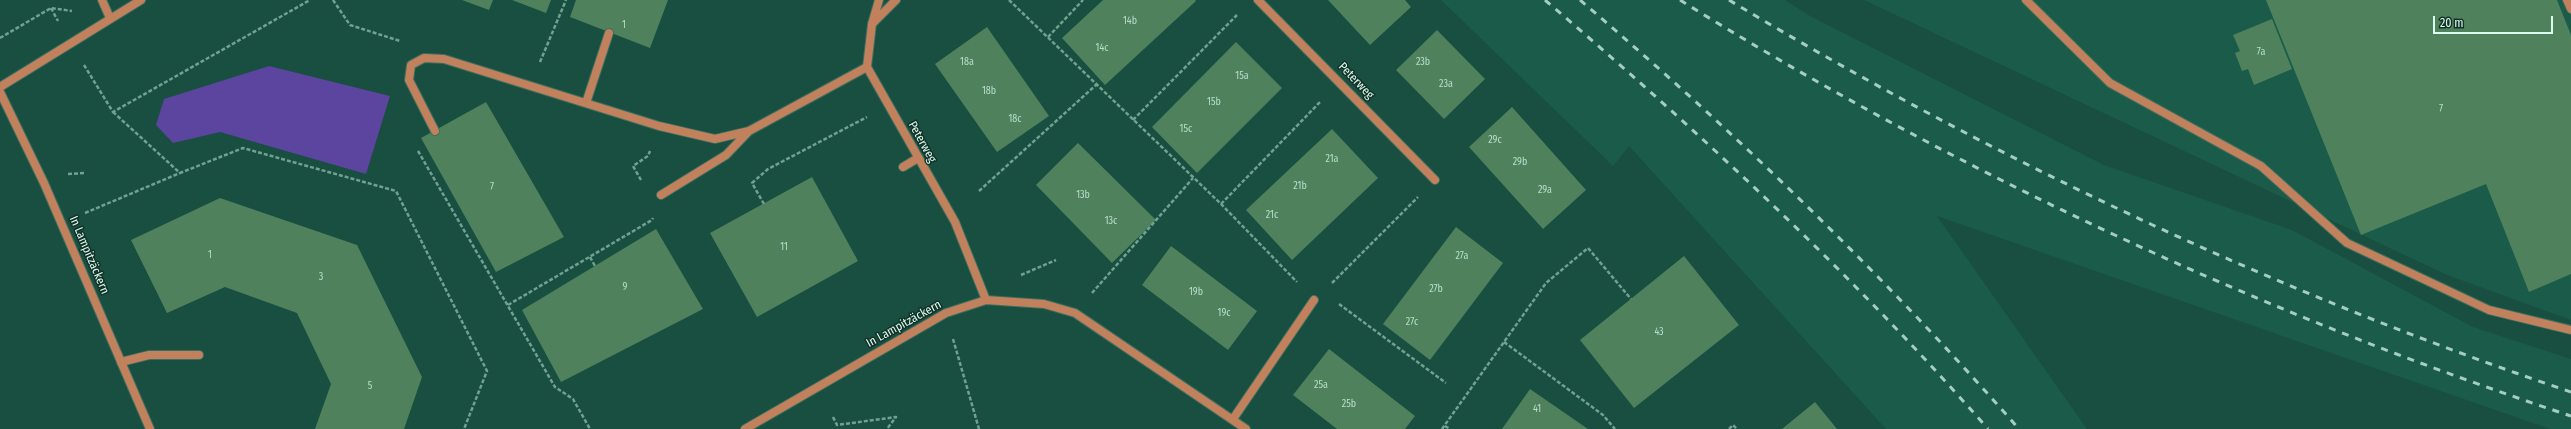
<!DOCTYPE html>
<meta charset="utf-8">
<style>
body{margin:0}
#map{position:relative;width:2571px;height:429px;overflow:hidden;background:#184f40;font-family:"Fira Sans Condensed",sans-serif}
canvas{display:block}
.scale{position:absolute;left:2433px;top:16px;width:120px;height:18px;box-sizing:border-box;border:2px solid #dafdf0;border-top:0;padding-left:5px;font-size:12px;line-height:14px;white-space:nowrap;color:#dafdf0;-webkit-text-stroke:3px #143128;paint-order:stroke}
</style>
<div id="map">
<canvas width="2571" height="429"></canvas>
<div class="scale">20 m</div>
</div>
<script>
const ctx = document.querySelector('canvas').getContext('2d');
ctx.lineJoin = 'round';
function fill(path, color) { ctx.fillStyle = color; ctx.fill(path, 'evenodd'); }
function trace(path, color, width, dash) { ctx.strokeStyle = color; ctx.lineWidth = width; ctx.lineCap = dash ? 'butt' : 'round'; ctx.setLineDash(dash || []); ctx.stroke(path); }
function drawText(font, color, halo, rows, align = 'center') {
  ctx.font = font + ' "Fira Sans Condensed",sans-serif'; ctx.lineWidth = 3; ctx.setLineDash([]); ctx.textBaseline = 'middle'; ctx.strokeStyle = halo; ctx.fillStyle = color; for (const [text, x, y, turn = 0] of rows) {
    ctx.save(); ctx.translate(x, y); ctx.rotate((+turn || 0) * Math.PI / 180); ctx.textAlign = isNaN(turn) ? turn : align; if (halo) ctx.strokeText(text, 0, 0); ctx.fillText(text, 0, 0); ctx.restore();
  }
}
const built = new Path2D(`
 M1441,0H1785L1810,16L2104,165L2292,230L2473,327L2571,359V429H2550L1937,216L2087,429H1886L1629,146L1613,166Z
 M1864,0H2571V320L2447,275Z`);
const green = new Path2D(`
 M269,66L390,96L366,174L220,132L173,143L156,125L164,99Z`);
const building = new Path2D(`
 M462,0H493L489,10Z
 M512,0H551L546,13Z
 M576,0H668L650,48L570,17Z
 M1103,0H1195L1196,1L1105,85L1062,38Z
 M1328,0H1405L1411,7L1370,45Z
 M2266,0H2557L2571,35V274L2529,292L2486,184L2361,235Z
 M2272,19L2292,69L2254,85L2248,69L2242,71L2235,53L2240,51L2233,35Z
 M987,27L1049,116L997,152L935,64Z
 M1437,30L1485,79L1444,119L1396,70Z
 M1236,42L1282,88L1197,173L1152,127Z
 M486,102L564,237L496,272L421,138Z
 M1512,107L1586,190L1543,229L1469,147Z
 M1332,129L1378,178L1292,260L1246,210Z
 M1078,143L1156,220L1112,263L1036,185Z
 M812,177L858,261L757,317L710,233Z
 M220,198L357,245L422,377L404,429H315L331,384L297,313L225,287L167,313L131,240Z
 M1456,227L1503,263L1430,360L1383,324Z
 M656,229L703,309L561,382L522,310Z
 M1171,246L1257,311L1228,350L1142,285Z
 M1684,256L1739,325L1634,408L1580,340Z
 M1329,349L1415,416L1405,429H1337L1293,395Z
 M1530,389L1588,429H1502Z
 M1815,402L1837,429H1782Z`);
const path = new Path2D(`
 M333,0L350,25L400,41
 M1009,0L1221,204L1297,282
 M51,8L58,21
 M1048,37L1083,0
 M0,38L51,8L72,11
 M540,62L566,0
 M84,65L113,112L310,0
 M113,112L180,173L243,148L396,191L487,371L464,429
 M1133,120L1237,15
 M418,151L555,387L573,399L590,429
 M68,174L85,173
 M641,180L633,166L648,156L650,151
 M979,191L1097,84
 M764,204L752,183L768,169L867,117
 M1221,204L1321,101
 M85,213L180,173
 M590,257L595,266
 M1021,275L1056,260
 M1332,283L1418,197
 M1092,293L1193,178
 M1339,304L1446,383
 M508,305L652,220L653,218
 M953,339L979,429
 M1504,342L1603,415L1615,429
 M833,417L837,425L896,417L887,429
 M1445,426L1450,429
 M1442,429L1546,283L1588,248L1631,299
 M1729,429L1733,425L1737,429`);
const service = new Path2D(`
 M2026,0L2110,83L2261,166L2347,243L2489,310L2571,330
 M2567,0L2571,9
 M872,24L879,0
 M586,103L609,33
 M435,131L409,80L411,65L424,58L444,59L659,126L715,139L749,131L867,67
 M903,167L918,158
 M661,195L726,155L749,131
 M121,362L149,355H199
 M1233,419L1314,300`);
const minor = new Path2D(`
 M102,0L110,18
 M896,0L872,24L867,67L955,222L986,300
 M1258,0L1435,180
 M0,92L44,183L150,429
 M745,429L946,313L986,300L1044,304L1075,313L1246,429`);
const tertiary = new Path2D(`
 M0,87L141,0`);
const rail = new Path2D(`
 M1545,0C1701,133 1852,274 1988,429
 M1580,0C1736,133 1884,275 2019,429
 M1680,0C1958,173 2260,313 2571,416
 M1729,0C1995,160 2277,293 2571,392`);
const numberNames = [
 ["14b",1130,21],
 ["1",624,25],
 ["14c",1102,48],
 ["7a",2261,52],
 ["18a",967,62],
 ["23b",1423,62],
 ["15a",1242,76],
 ["23a",1446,84],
 ["18b",989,91],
 ["15b",1214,102],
 ["7",2441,109],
 ["18c",1015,119],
 ["15c",1186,129],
 ["29c",1495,140],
 ["21a",1332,159],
 ["29b",1520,162],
 ["21b",1300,186],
 ["7",492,187],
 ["29a",1545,190],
 ["13b",1083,195],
 ["21c",1272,215],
 ["13c",1111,221],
 ["11",784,247],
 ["1",210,255],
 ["27a",1462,256],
 ["3",321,277],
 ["9",625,287],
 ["27b",1436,289],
 ["19b",1196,292],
 ["19c",1224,313],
 ["27c",1412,322],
 ["43",1659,332],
 ["25a",1321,385],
 ["5",370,386],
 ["25b",1349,404],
 ["41",1537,409]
];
const streetNames = [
 ["Peterweg",1356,81,46],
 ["Peterweg",922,142,61],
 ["In Lampitzäckern",89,255,67],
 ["In Lampitzäckern",904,324,-29]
];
fill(built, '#1a5b49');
fill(green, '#5b459e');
fill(building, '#4f815c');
trace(service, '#3b6e60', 10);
trace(minor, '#3b6e60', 10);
trace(tertiary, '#3b6e60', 10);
trace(path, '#72a091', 2.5, [4, 2]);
trace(service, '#c0815c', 8);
trace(minor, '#c0815c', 8);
trace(tertiary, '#c0815c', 8);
trace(rail, '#a5cec0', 3, [7, 7]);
drawText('10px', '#b7decb', null, numberNames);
drawText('12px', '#dafdf0', '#143128', streetNames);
</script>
